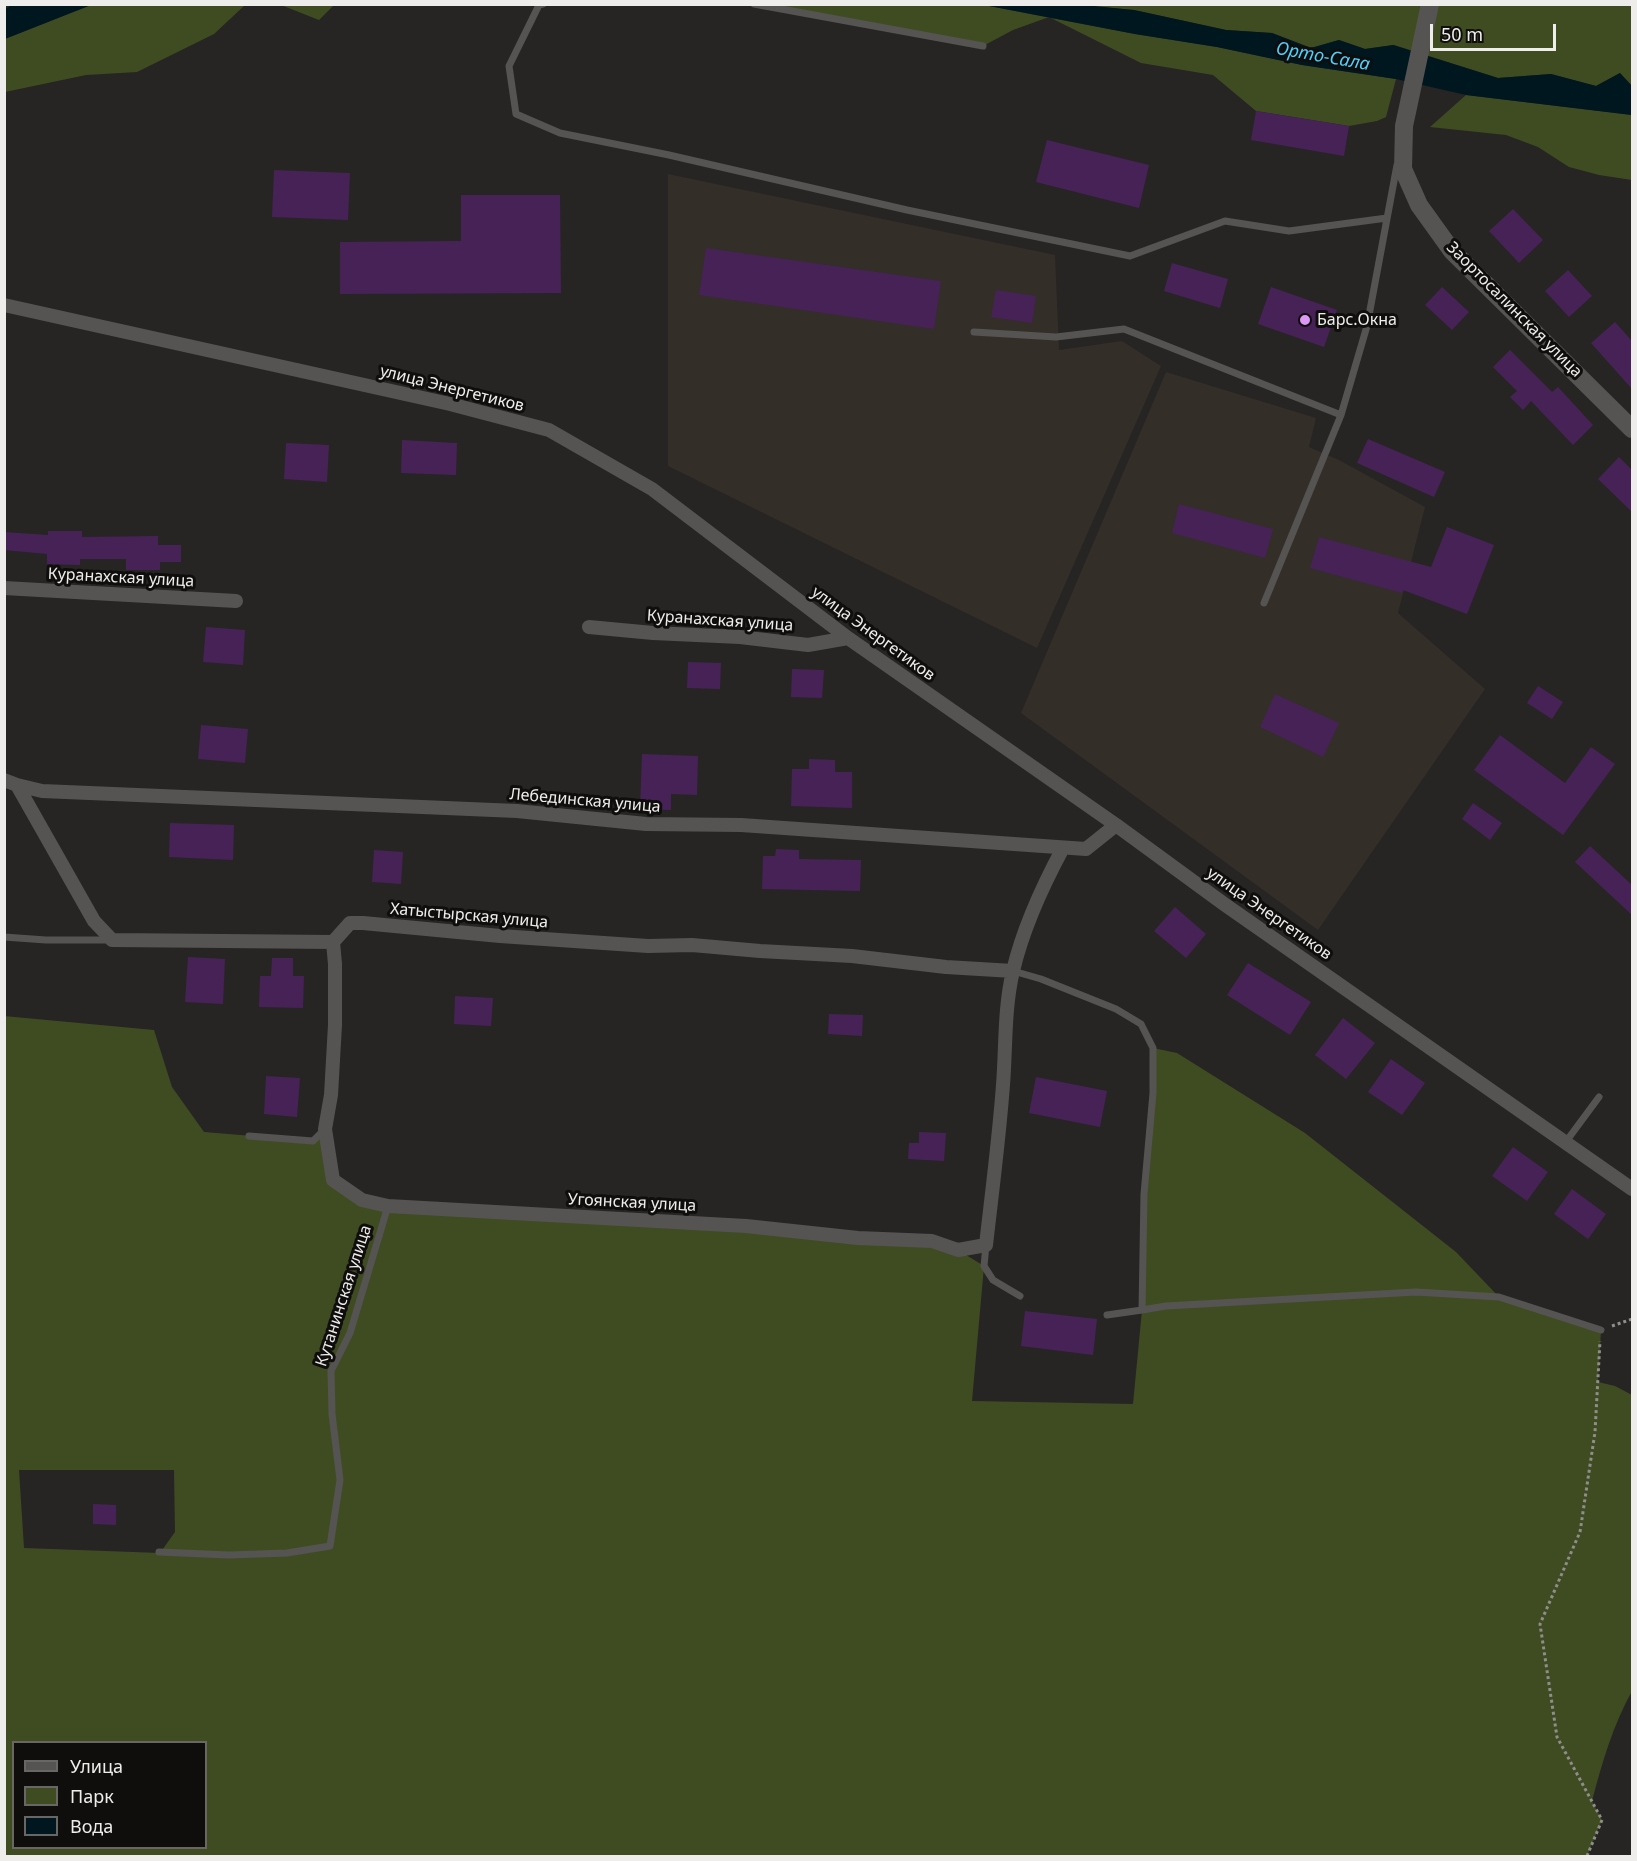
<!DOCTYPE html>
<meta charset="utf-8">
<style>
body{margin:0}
#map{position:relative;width:1637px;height:1861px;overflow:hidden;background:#262523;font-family:"Noto Sans",sans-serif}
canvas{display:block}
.frame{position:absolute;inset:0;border:6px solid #eeedeb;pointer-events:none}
.legend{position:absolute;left:12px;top:1741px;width:195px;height:108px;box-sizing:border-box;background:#0f0e0d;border:2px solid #686766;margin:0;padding:8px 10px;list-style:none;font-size:18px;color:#eeedeb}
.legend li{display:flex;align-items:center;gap:12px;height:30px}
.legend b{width:30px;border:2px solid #686766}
.scale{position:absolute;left:1430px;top:24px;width:126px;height:27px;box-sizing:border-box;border:3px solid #eeedeb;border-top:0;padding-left:8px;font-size:18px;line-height:21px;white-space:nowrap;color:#eeedeb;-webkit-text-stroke:4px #0f0e0d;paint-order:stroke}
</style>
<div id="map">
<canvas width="1637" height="1861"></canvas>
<div class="frame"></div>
<ul class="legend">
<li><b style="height:8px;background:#555452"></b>Улица</li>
<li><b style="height:16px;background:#3f4c22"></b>Парк</li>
<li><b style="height:16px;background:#001720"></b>Вода</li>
</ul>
<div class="scale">50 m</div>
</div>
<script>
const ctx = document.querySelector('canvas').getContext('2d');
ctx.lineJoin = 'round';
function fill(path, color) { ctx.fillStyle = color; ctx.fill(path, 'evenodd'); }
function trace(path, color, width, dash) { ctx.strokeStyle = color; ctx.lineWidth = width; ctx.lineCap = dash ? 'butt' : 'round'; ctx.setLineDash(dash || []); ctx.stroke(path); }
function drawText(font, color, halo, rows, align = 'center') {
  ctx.font = font + ' "Noto Sans",sans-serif'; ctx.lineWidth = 6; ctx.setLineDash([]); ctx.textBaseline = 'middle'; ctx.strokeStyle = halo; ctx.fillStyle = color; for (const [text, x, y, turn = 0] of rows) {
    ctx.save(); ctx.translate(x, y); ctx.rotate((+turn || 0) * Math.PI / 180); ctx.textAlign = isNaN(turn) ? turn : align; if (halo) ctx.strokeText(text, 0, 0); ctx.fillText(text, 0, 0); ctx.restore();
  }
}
const built = new Path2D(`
 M668,174L1055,255L1059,350L1122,341L1161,366L1037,648L668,466Z
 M1166,372L1316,418L1309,447L1339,460L1425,507L1398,613L1485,689L1318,930L1021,713Z`);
const green = new Path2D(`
 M91,5H245L214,34L137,72L86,75L5,92L4,39Z
 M281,5H334L319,20Z
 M754,5H984L1135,34L1217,47L1302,65L1396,79L1386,117L1377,121L1349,126L1256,111L1213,75L1141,63L1049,17L1013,30L983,46Z
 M1074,5H1632V86L1620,73L1596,86L1551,74L1498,78L1394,45L1365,49L1339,40L1311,48L1272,33L1226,30L1134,10Z
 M1466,95L1632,115V180L1599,175L1569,167L1538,147L1506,135L1430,127Z
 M4,1016L154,1030L172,1087L204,1132L313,1141L325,1129L333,1180L362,1200L651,1221L958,1250L984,1266L972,1401L1133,1404L1142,1310L1153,1048L1177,1053L1305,1133L1456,1252L1499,1297L1601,1330L1598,1382L1615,1386L1632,1395V1691C1613,1725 1602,1763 1592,1801L1602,1820L1587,1856H5ZM19,1470H174L175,1532L160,1553L24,1548ZM14,1742H206V1848H14Z`);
const water = new Path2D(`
 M1074,4L1134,10L1226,30L1272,33L1311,48L1339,40L1365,49L1393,45L1498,78L1551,74L1596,86L1620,73L1632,86V115L1466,95L1396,79L1302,65L1217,47L1135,34L984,5Z
 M33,5H91L5,39V9L12,5Z`);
const building = new Path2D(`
 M1256,111L1349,126L1344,156L1251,140Z
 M1047,140L1149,165L1139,208L1036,182Z
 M274,170L350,173L348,220L272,217Z
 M461,195H560L561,293L340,294V242L461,241Z
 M1513,209L1543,240L1519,263L1489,231Z
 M706,248L941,281L934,329L699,295Z
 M1172,263L1228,279L1220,308L1164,291Z
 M1568,270L1592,296L1569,317L1545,291Z
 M1271,287L1337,310L1324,347L1258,324Z
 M1442,287L1469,312L1452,330L1425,305Z
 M996,290L1036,296L1032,323L991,317Z
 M1615,322L1632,341V389L1591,343Z
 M1510,350L1552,392L1558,387L1593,425L1573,445L1531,401L1523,410L1510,397L1517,391L1493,367Z
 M1368,439L1445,472L1434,497L1357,463Z
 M402,440L457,443L456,475L401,473Z
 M286,443L329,445L327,482L284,479Z
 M1619,457L1632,470V512L1598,479Z
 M1179,504L1273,529L1265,558L1172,533Z
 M1447,527L1494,545L1467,614L1403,590L1402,593L1310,568L1319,537L1431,567Z
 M48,531H82V537L158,536V545H181V562H160V570H126V559H80V565L47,564V554L4,550V532L48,535Z
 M206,627L245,630L243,665L203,662Z
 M688,662L721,663L720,689L687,688Z
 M792,669L824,670L822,698L791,697Z
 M1538,686L1563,702L1552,719L1527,703Z
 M1275,694L1339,723L1323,757L1260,727Z
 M201,725L248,729L245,763L198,759Z
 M1500,735L1565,783L1591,747L1615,764L1563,835L1474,770Z
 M642,754L698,756L697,795L671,794V810L640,809Z
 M809,759L835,760V772H852V808L791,806L792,769H809Z
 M1473,803L1502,823L1490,840L1462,819Z
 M170,823L234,825L233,860L169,857Z
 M1590,846L1632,885V915L1575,862Z
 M776,849L799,850V859L861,860L860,891L762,889L763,856H775Z
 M374,850L403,852L401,884L372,882Z
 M1175,907L1206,934L1186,958L1154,931Z
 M188,957L225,959L223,1004L185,1002Z
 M272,958H293V976H304L303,1008L259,1007L260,976H271Z
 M1248,963L1311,1002L1290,1035L1227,995Z
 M455,996L493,998L491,1026L454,1024Z
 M829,1014L863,1015L862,1036L828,1034Z
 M1343,1018L1375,1043L1346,1079L1315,1055Z
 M1391,1059L1425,1083L1402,1115L1368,1092Z
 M266,1076L300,1078L297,1117L264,1114Z
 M1036,1077L1107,1091L1100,1127L1029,1113Z
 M919,1132L946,1133L944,1161L908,1159L909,1143H919Z
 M1513,1147L1548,1172L1527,1201L1492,1176Z
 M1572,1189L1606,1214L1588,1239L1554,1214Z
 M1025,1311L1097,1319L1093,1355L1021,1346Z
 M93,1504L116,1505V1525L93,1524Z`);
const path = new Path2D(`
 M1612,1326L1632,1319
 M1587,1856L1602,1820L1557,1737L1540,1624L1580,1532L1595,1432L1600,1341`);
const lane = new Path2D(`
 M543,4L539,5L509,66L516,114L560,133L669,155L907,210L1130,256L1225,221L1289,231L1387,218
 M754,4L983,46
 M974,332L1056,337L1124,329L1341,415
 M1264,603L1341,415L1367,326L1397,165
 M4,937L46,940H110
 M1013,971L1041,979L1116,1009L1141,1024L1153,1048V1093L1144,1194L1142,1310L1107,1315
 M249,1136L313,1141L325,1129
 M1565,1143L1599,1097
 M986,1245L984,1266L993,1280L1020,1296
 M1142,1310L1166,1306L1416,1292L1499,1297L1601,1330
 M159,1552L229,1555L287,1553L330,1546L340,1480L332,1414L331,1371L350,1333L388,1206`);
const street = new Path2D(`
 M4,305L450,404L549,430L652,489L848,638L1116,825L1224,904L1632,1189
 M4,588L236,601
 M589,627L653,633L740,637L808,645L848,638
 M4,780L17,785L42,791L517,811L646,824L741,825L1086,849L1116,825
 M17,785L94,921L112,940L333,942L350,923H363L500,936L648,946L692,945L760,951L852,956L946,967L1013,971
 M333,942L335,964V1025L331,1095L325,1129L333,1180L362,1200L388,1206L746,1226L858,1238L932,1241L958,1250L986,1245C992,1192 999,1139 1003,1085C1006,1047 1004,1009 1013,971C1023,928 1042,887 1063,848`);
const secondary = new Path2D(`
 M1430,4L1404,126L1403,169L1419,205L1452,251L1632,429`);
const markers = [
 [1305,320,6,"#db99f5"]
];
const streetNames = [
 ["Заортосалинская улица",1514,310,45],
 ["улица Энергетиков",452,389,14],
 ["Куранахская улица",121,578,3],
 ["Куранахская улица",720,621,4],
 ["улица Энергетиков",873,634,36],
 ["Лебединская улица",585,801,5],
 ["улица Энергетиков",1269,914,35],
 ["Хатыстырская улица",469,916,5],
 ["Угоянская улица",632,1203,3],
 ["Кутанинская улица",344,1296,-72]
];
const poiNames = [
 ["Барс.Окна",1317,320]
];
const waterNames = [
 ["Орто-Сала",1323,57,10]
];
fill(built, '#332e27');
fill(green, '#3f4c22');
fill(water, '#001720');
fill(building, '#472257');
trace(path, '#8f8e8c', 3, [3, 3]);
trace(lane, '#555452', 7);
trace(street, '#555452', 14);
trace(secondary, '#555452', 18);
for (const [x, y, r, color] of markers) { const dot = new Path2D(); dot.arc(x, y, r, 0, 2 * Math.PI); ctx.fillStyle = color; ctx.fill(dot); trace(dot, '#0f0e0d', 2); }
drawText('16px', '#eeedeb', '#0f0e0d', streetNames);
drawText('16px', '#eeedeb', '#0f0e0d', poiNames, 'left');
drawText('italic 18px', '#4ed1fd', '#0f0e0d', waterNames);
</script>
